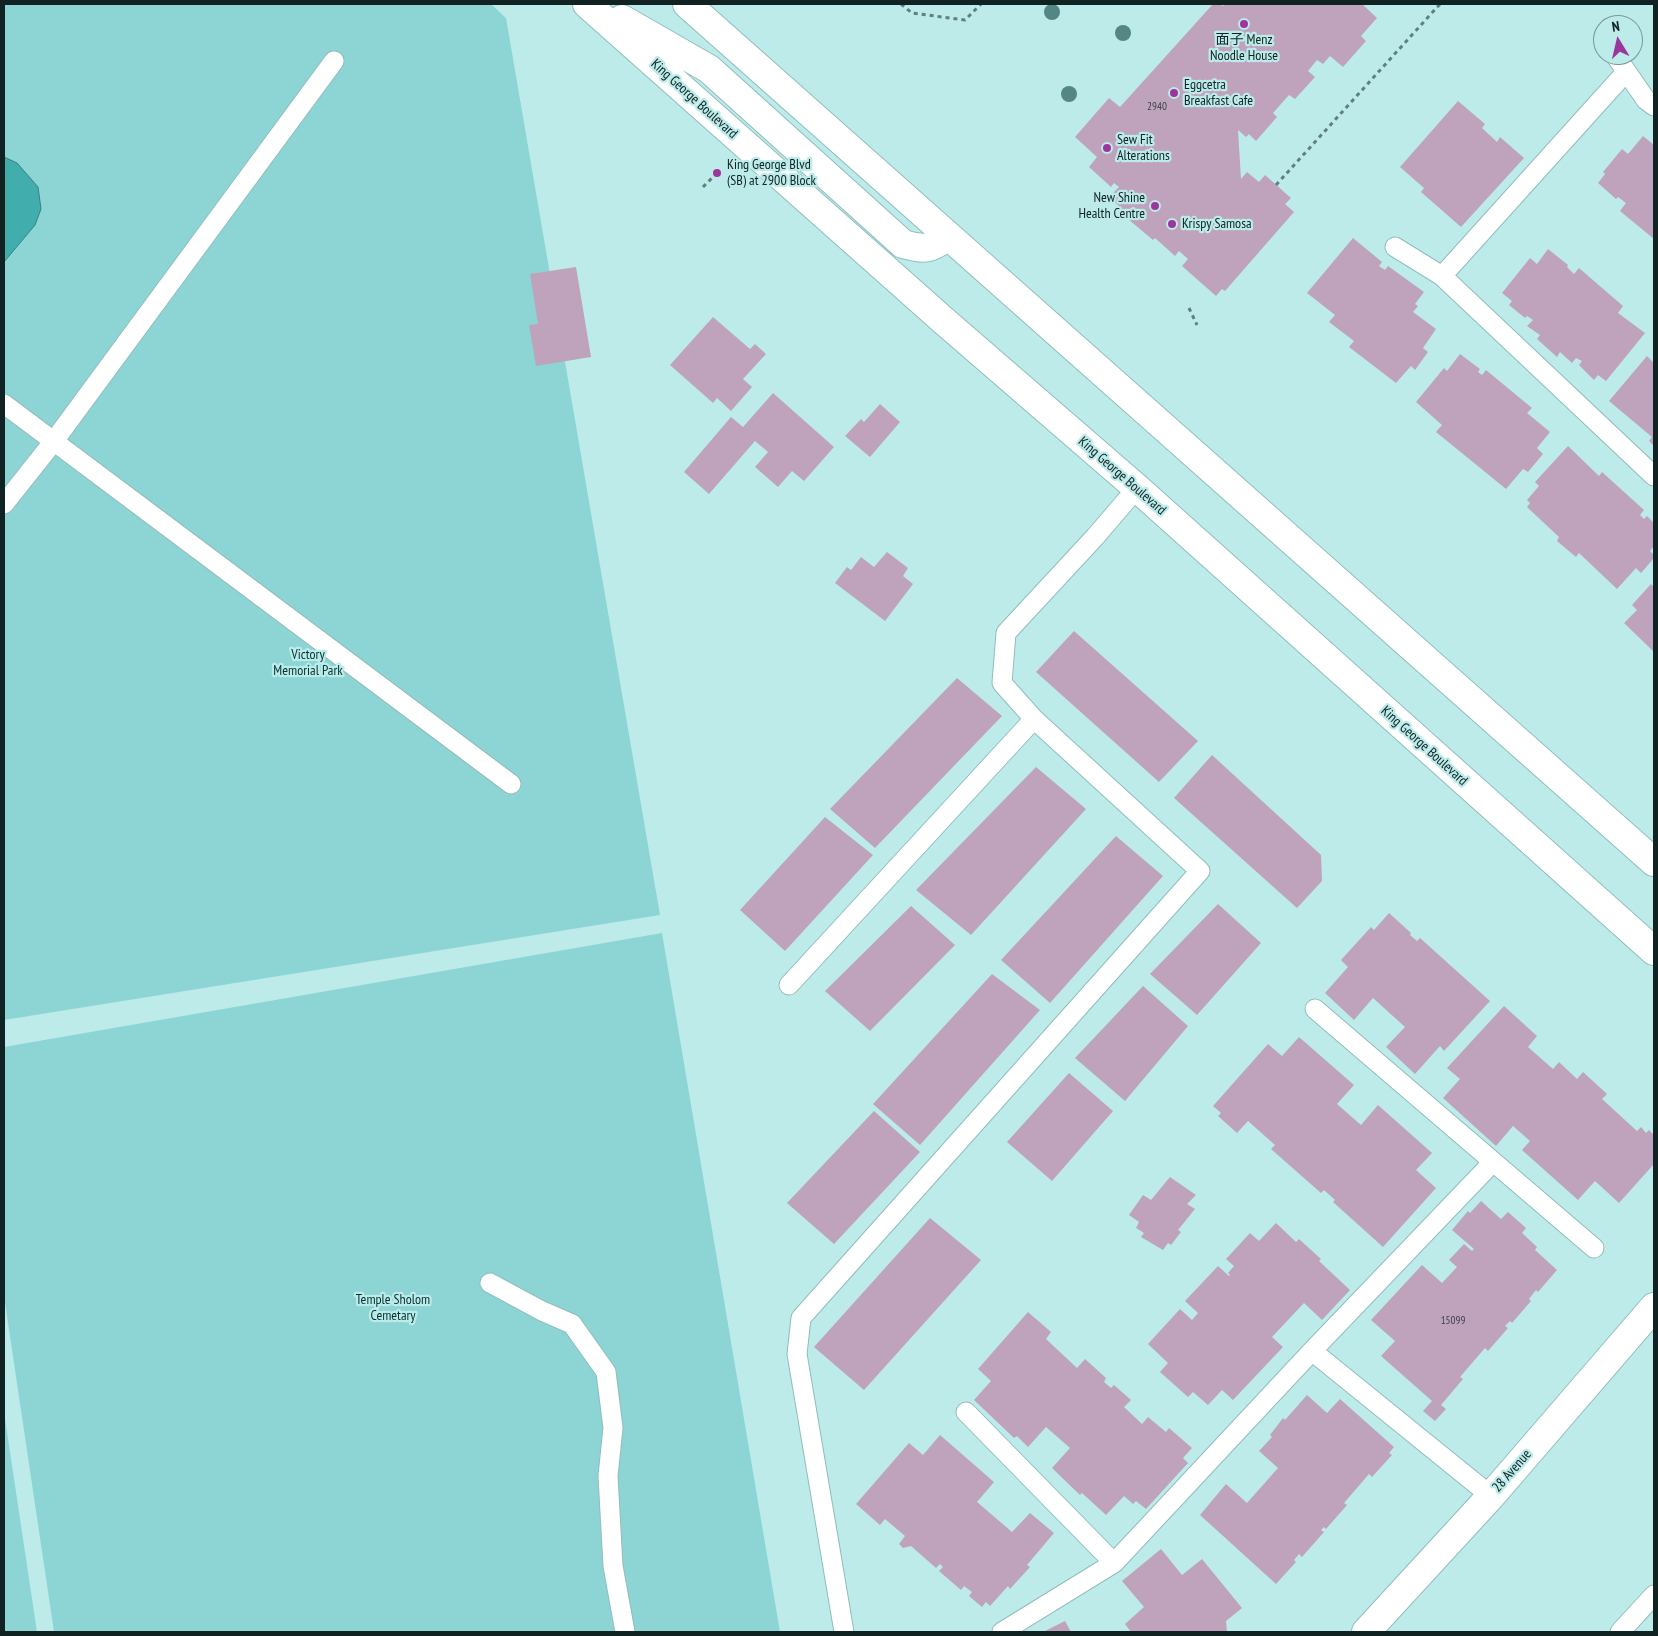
<!DOCTYPE html>
<meta charset="utf-8">
<style>
body{margin:0}
#map{position:relative;width:1658px;height:1636px;overflow:hidden;background:#bcebea;font-family:"PT Sans Narrow",sans-serif}
canvas{display:block}
.frame{position:absolute;inset:0;border:5px solid #102322;pointer-events:none}
.north{position:absolute;left:1593px;top:15px;width:50px;height:50px;box-sizing:border-box;background:#bcebea;border:1px solid #779b9a;border-radius:50%;rotate:351deg;font-size:14px;font-weight:700;line-height:20px;text-align:center;color:#102322}
.north::after{content:'';display:block;margin:auto;width:18px;height:22px;background:#9b379c;clip-path:polygon(50% 0,100% 100%,50% 72%,0 100%)}
</style>
<div id="map">
<canvas width="1658" height="1636"></canvas>
<div class="frame"></div>
<div class="north">N</div>
</div>
<script>
const ctx = document.querySelector('canvas').getContext('2d');
ctx.lineJoin = 'round';
function fill(path, color) { ctx.fillStyle = color; ctx.fill(path, 'evenodd'); }
function trace(path, color, width, dash) { ctx.strokeStyle = color; ctx.lineWidth = width; ctx.lineCap = dash ? 'butt' : 'round'; ctx.setLineDash(dash || []); ctx.stroke(path); }
function drawText(font, color, halo, rows, align = 'center') {
  ctx.font = font + ' "PT Sans Narrow","Noto Sans SC",sans-serif'; ctx.lineWidth = 4.5; ctx.setLineDash([]); ctx.textBaseline = 'middle'; ctx.strokeStyle = halo; ctx.fillStyle = color; for (const [text, x, y, turn = 0] of rows) {
    ctx.save(); ctx.translate(x, y); ctx.rotate((+turn || 0) * Math.PI / 180); ctx.textAlign = isNaN(turn) ? turn : align; if (halo) ctx.strokeText(text, 0, 0); ctx.fillText(text, 0, 0); ctx.restore();
  }
}
const green = new Path2D(`
 M4,4H491L506,18L660,915L4,1020Z
 M662,933L780,1632H54L4,1296V1047Z
 M4,1412L37,1632H4Z`);
const water = new Path2D(`
 M4,157L17,163L38,187L41,209L35,225L4,262Z`);
const building = new Path2D(`
 M1213,4H1220L1223,6L1226,4H1362L1377,18L1361,36L1366,41L1343,67L1330,56L1323,64L1317,60L1308,71L1315,77L1295,99L1289,95L1273,113L1277,117L1256,141L1249,134L1246,137L1238,130L1241,179L1247,172L1259,182L1265,175L1291,198L1285,204L1294,212L1225,291L1222,289L1216,296L1182,266L1188,259L1179,251L1175,256L1155,238L1153,240L1116,209L1119,206L1109,197L1119,187L1114,183L1111,187L1089,167L1097,157L1075,137L1109,98L1120,107Z
 M1458,101L1485,124L1482,128L1497,142L1500,137L1524,158L1461,227L1421,192L1424,188L1400,167Z
 M1643,136L1654,145V239L1620,211L1626,203L1618,197L1616,199L1598,183L1605,174L1603,172L1622,149L1628,154Z
 M1353,238L1382,262L1379,266L1385,270L1388,266L1424,292L1415,304L1418,306L1413,312L1436,329L1423,348L1428,352L1415,370L1411,366L1396,383L1349,347L1354,341L1329,322L1335,315L1307,293Z
 M1548,249L1568,265L1567,267L1574,274L1579,268L1623,306L1618,313L1645,333L1606,381L1598,375L1594,380L1579,365L1582,361L1576,358L1572,363L1560,352L1557,357L1537,339L1540,335L1527,326L1533,320L1527,316L1525,318L1509,305L1512,301L1502,293L1530,258L1537,264Z
 M576,267L591,357L536,366L529,325L538,324L530,274Z
 M713,317L750,349L755,344L766,354L743,379L752,387L731,411L717,398L713,403L670,365Z
 M1460,354L1480,369L1478,372L1482,375L1486,370L1532,408L1527,413L1550,432L1537,448L1543,454L1528,472L1523,469L1506,489L1436,432L1442,425L1416,402L1444,368L1447,371Z
 M1647,356L1653,362L1654,360V446L1649,441L1652,437L1609,401Z
 M773,393L834,447L804,481L792,471L778,487L755,467L768,452L755,441L709,494L684,472L731,417L743,427Z
 M880,404L900,422L870,457L845,436L861,419L864,422Z
 M1568,446L1599,476L1602,472L1644,510L1640,515L1644,519L1647,516L1654,523V546L1650,551L1654,555V558L1641,573L1636,568L1617,589L1579,553L1576,557L1557,541L1559,537L1527,507L1530,503L1527,500L1539,486L1535,482Z
 M887,552L908,568L903,576L913,584L885,621L835,583L847,567L851,570L861,557L874,567Z
 M1651,584L1654,587V652L1624,623L1637,610L1632,605Z
 M1074,631L1198,741L1159,782L1036,672Z
 M957,678L1002,716L875,848L830,809Z
 M1212,755L1321,855L1322,881L1297,908L1174,798Z
 M1036,767L1086,809L971,935L916,890Z
 M825,817L873,855L785,951L740,910Z
 M1116,836L1163,876L1050,1003L1001,960Z
 M1218,904L1261,943L1197,1015L1150,974Z
 M911,906L955,945L870,1031L825,991Z
 M1389,913L1411,933L1410,935L1417,941L1420,938L1490,1001L1444,1051L1440,1046L1415,1074L1386,1047L1405,1027L1373,998L1354,1020L1325,993L1348,967L1341,960L1371,927L1374,930Z
 M992,974L1040,1010L920,1145L873,1104Z
 M1143,986L1188,1026L1125,1101L1075,1058Z
 M1504,1006L1537,1036L1528,1047L1553,1069L1559,1062L1577,1079L1583,1072L1607,1094L1602,1099L1637,1131L1641,1127L1646,1133L1649,1130L1654,1135V1164L1619,1203L1595,1181L1578,1200L1522,1150L1530,1141L1513,1126L1496,1146L1443,1098L1460,1079L1447,1068Z
 M1299,1037L1354,1085L1337,1104L1361,1125L1378,1105L1432,1153L1416,1170L1436,1188L1383,1247L1333,1202L1335,1200L1324,1190L1321,1193L1271,1149L1275,1145L1248,1121L1237,1133L1218,1116L1221,1113L1213,1106L1268,1044L1282,1056Z
 M1069,1073L1113,1111L1052,1181L1007,1142Z
 M874,1111L920,1152L834,1244L787,1203Z
 M1170,1177L1196,1195L1187,1204L1195,1209L1178,1230L1181,1232L1171,1245L1168,1243L1163,1250L1141,1237L1144,1233L1136,1228L1139,1222L1129,1215L1143,1195L1151,1200Z
 M1481,1201L1501,1219L1508,1212L1526,1228L1522,1233L1537,1247L1535,1250L1557,1270L1538,1292L1536,1290L1529,1299L1531,1301L1512,1323L1510,1321L1505,1326L1508,1328L1488,1351L1485,1348L1460,1377L1463,1379L1441,1405L1446,1409L1435,1421L1423,1411L1432,1401L1381,1356L1395,1341L1371,1320L1422,1265L1442,1283L1457,1267L1449,1260L1464,1244L1472,1251L1474,1249L1452,1230L1468,1211L1470,1213Z
 M930,1218L981,1260L864,1390L814,1347Z
 M1276,1223L1296,1242L1299,1239L1321,1259L1319,1261L1350,1290L1322,1320L1304,1303L1272,1337L1283,1347L1233,1400L1222,1390L1208,1405L1193,1392L1188,1397L1160,1372L1168,1363L1148,1344L1180,1309L1192,1320L1198,1313L1185,1301L1218,1266L1229,1276L1230,1275L1228,1273L1234,1266L1226,1259L1250,1233L1259,1241Z
 M1028,1312L1051,1332L1046,1339L1077,1368L1085,1359L1106,1378L1104,1382L1111,1388L1114,1385L1131,1400L1124,1407L1142,1424L1148,1417L1166,1432L1169,1428L1192,1448L1183,1458L1188,1463L1146,1509L1136,1501L1133,1504L1124,1496L1106,1515L1082,1493L1080,1495L1052,1468L1070,1448L1046,1427L1028,1447L1017,1436L1014,1438L974,1400L991,1381L978,1369Z
 M1307,1395L1327,1413L1340,1399L1394,1447L1389,1453L1392,1455L1372,1477L1369,1474L1344,1503L1347,1505L1326,1529L1324,1527L1321,1530L1324,1532L1302,1557L1299,1554L1294,1560L1296,1562L1276,1584L1200,1515L1226,1484L1247,1503L1278,1468L1259,1451L1272,1437L1270,1435L1283,1418L1285,1420Z
 M940,1435L994,1482L977,1502L1012,1532L1030,1513L1054,1533L1027,1565L1030,1567L1010,1589L1008,1586L990,1606L986,1602L982,1607L969,1596L972,1592L964,1586L961,1590L939,1571L943,1567L940,1564L936,1568L911,1546L903,1548L899,1544L905,1536L885,1519L880,1525L856,1504L909,1443L923,1455Z
 M1161,1549L1182,1575L1202,1559L1242,1608L1226,1621L1227,1632H1131L1125,1624L1144,1607L1122,1581Z
 M1065,1621L1071,1632H1043Z`);
const path = new Path2D(`
 M901,4L912,13L965,20L981,4
 M1276,185L1440,4
 M703,187L717,173
 M1189,308L1197,325`);
const service = new Path2D(`
 M1615,55L1646,100L1654,106
 M1395,247L1442,276L1654,476
 M1442,276L1626,72
 M4,404L511,784
 M4,504L54,441L334,61
 M789,985L1034,719
 M1315,1009L1594,1248
 M490,1283L542,1311L572,1324L606,1372L613,1428L608,1476L613,1566L625,1632
 M1312,1351L1491,1496
 M966,1412L1114,1563
 M844,1632L797,1354L801,1318L1200,871L1034,719L1002,683L1006,633L1095,537L1137,488
 M1002,1632L1114,1563L1312,1351L1493,1162
 M1620,1632L1654,1595`);
const tertiary = new Path2D(`
 M1366,1632L1491,1496L1654,1307`);
const primary = new Path2D(`
 M587,4L944,321L1137,488L1654,951
 M687,4L1654,862
 M622,19L709,69L903,244C925,250 930,250 948,236`);
const trees = [
 [1052,12],
 [1123,33],
 [1069,94]
];
const markers = [
 [1244,24,5,"#9b379c"],
 [1174,93,5,"#9b379c"],
 [1107,148,5,"#9b379c"],
 [717,173,5,"#9b379c"],
 [1155,206,5,"#9b379c"],
 [1172,224,5,"#9b379c"]
];
const numberNames = [
 ["2940",1157,107],
 ["15099",1453,1321]
];
const poiNames = [
 ["面子 Menz",1244,40,"center"],
 ["Noodle House",1244,56,"center"],
 ["Eggcetra",1184,85],
 ["Breakfast Cafe",1184,101],
 ["Sew Fit",1117,140],
 ["Alterations",1117,156],
 ["King George Blvd",727,165],
 ["(SB) at 2900 Block",727,181],
 ["New Shine",1145,198,"right"],
 ["Health Centre",1145,214,"right"],
 ["Krispy Samosa",1182,224]
];
const streetNames = [
 ["King George Boulevard",694,99,42],
 ["King George Boulevard",1122,476,41],
 ["King George Boulevard",1424,746,42],
 ["28 Avenue",1512,1471,-49]
];
const parkNames = [
 ["Victory",308,655],
 ["Memorial Park",308,671],
 ["Temple Sholom",393,1300],
 ["Cemetary",393,1316]
];
fill(green, '#8dd5d4');
fill(water, '#41adac');
trace(water, '#328483', 1);
fill(building, '#bfa3bd');
trace(service, '#90bdbd', 21);
trace(tertiary, '#90bdbd', 30);
trace(primary, '#90bdbd', 30);
trace(path, '#60807f', 3, [4, 4]);
trace(service, '#fff', 19);
trace(tertiary, '#fff', 28);
trace(primary, '#fff', 28);
ctx.fillStyle = '#558686';
for (const [x, y] of trees) { ctx.beginPath(); ctx.arc(x, y, 8, 0, 2 * Math.PI); ctx.fill(); }
for (const [x, y, r, color] of markers) { const dot = new Path2D(); dot.arc(x, y, r, 0, 2 * Math.PI); ctx.fillStyle = color; ctx.fill(dot); trace(dot, '#bcebea', 2); }
drawText('11px', '#3c4349', null, numberNames);
drawText('14px', '#102322', '#bcebea', poiNames, 'left');
drawText('14px', '#102322', '#bcebea', streetNames);
drawText('14px', '#003434', '#bcebea', parkNames);
</script>
